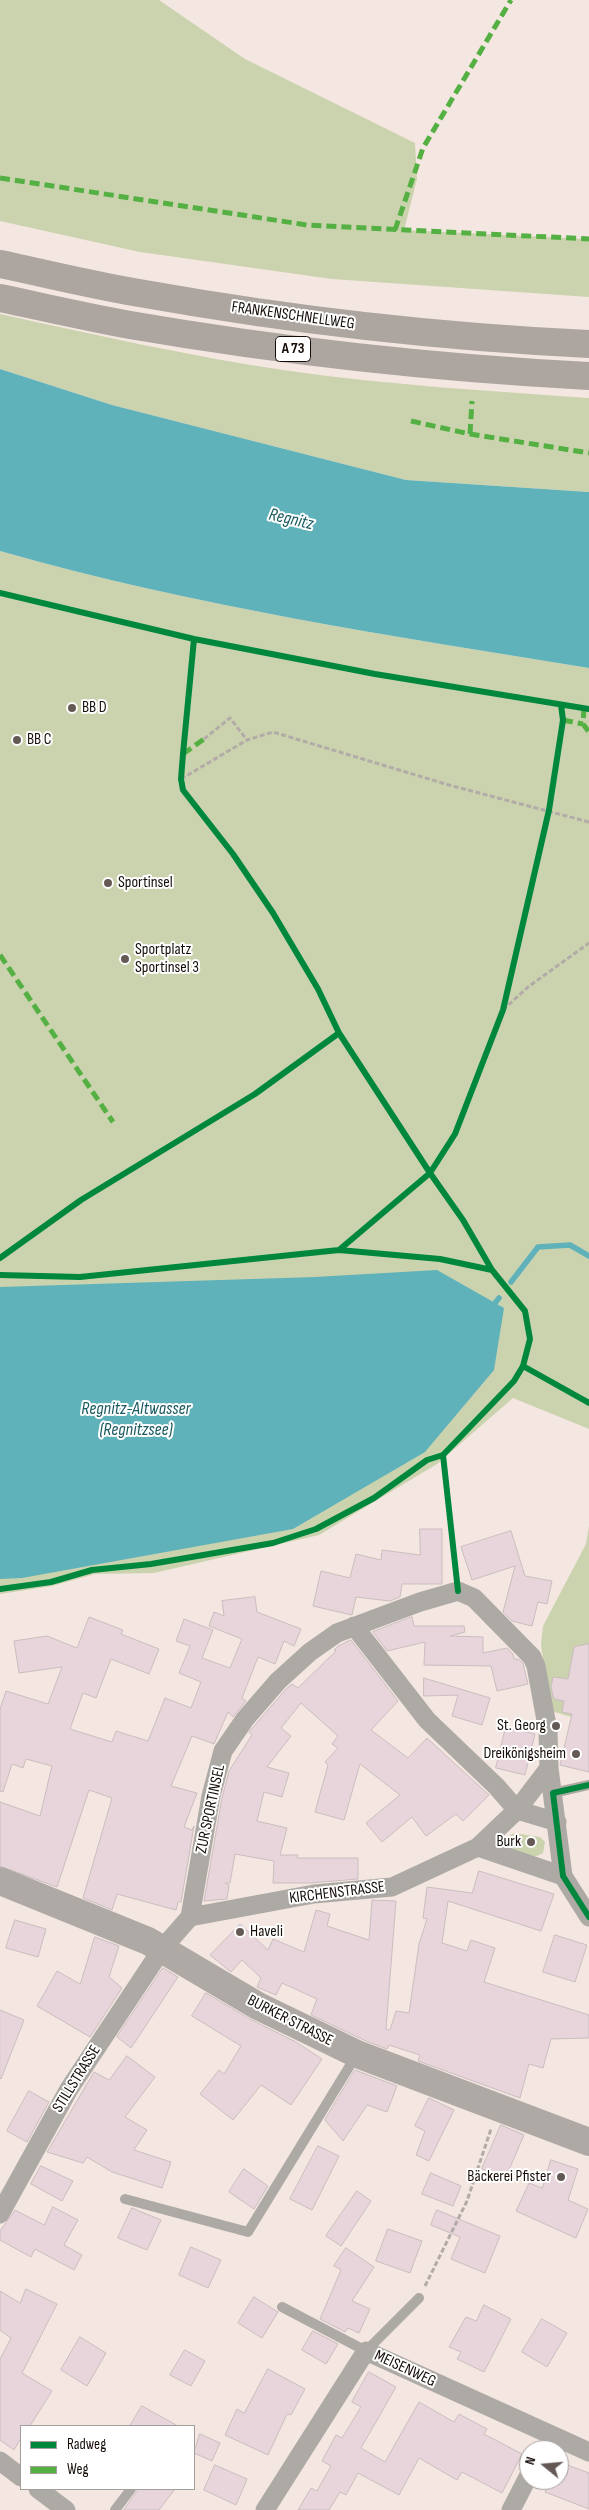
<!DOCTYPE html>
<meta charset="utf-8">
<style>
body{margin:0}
#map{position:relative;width:589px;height:2510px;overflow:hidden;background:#f4e6e0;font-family:"Sofia Sans Condensed",sans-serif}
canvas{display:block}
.legend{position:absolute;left:20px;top:2425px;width:175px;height:65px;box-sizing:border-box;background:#fff;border:1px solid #a29e9c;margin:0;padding:6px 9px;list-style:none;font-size:15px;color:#160d08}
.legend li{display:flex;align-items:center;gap:10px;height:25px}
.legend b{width:25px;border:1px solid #a29e9c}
.north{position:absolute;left:519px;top:2440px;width:50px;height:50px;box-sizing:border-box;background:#fff;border:1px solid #a29e9c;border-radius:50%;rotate:287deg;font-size:14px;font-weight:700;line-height:20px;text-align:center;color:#160d08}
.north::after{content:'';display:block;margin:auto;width:18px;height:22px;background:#645954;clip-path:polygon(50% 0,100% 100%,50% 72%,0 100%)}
</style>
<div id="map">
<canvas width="589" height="2510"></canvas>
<ul class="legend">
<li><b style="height:6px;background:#00873e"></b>Radweg</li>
<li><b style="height:6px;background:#55b044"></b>Weg</li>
</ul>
<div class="north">N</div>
</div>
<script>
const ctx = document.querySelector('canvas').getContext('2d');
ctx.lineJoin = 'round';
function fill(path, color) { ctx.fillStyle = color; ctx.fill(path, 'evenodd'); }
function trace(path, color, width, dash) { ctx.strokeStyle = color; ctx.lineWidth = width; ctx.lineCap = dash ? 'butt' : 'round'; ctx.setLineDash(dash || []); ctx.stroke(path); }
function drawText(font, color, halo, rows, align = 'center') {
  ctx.font = font + ' "Sofia Sans Condensed",sans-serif'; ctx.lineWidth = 4; ctx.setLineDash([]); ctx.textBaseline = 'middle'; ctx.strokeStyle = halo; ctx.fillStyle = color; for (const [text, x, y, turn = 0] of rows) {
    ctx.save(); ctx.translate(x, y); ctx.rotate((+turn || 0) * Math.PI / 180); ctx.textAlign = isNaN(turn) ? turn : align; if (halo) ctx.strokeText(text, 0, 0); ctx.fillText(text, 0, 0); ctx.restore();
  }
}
const green = new Path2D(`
 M0,0H159L245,59L415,143L417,179L404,230L589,239V297L332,279L140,252L0,221Z
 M0,314C96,335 193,357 290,371C389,385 490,391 589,398V492L406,480L112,405L0,369Z
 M0,551C192,606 392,636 589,668V1429L513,1398L437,1464L319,1535L154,1573L95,1574L52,1586L0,1594Z
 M589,1526V1722L551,1711L541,1645L543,1626L586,1544Z
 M514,1833L540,1837L545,1842L543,1853C533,1860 521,1855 511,1851L508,1847L509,1836Z`);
const water = new Path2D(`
 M0,369L112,405L406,480L589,492V668C392,636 192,606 0,551Z
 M437,1270L504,1308L494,1370L425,1452L293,1529L22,1578L0,1579V1287L315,1277Z`);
const stream = new Path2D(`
 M511,1282L538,1247L570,1245L589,1256
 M495,1303L499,1298`);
const building = new Path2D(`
 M420,1529H442V1584H402L400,1597L390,1601L356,1597L352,1615L313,1606L321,1571L350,1578L356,1554L381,1560L382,1550L420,1555Z
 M511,1531L525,1576L552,1581L547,1604L538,1602L532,1626L512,1621L503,1612L515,1566L472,1580L461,1547Z
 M255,1597L257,1612L301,1629L294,1646L284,1641L275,1664L258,1657L242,1698L246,1701L233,1717L228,1712L214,1744L192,1736L171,1786L197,1793L184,1827L192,1830L194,1826L181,1902H178L176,1910L117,1894L112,1910L83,1898L112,1798L89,1790L57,1887L0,1866V1802L40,1816L52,1766L26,1759L23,1768L12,1764L3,1792L0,1791V1709L6,1691L48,1704L62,1667L19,1673L14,1641L47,1636L77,1648L89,1617L123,1630L121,1634L159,1649L149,1674L111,1659L96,1698L83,1693L70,1729L112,1742L116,1731L148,1741L165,1698L191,1708L201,1682L179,1673L190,1646L176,1641L184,1619L213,1630L202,1658L230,1668L242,1639L209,1626L214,1612L224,1616L222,1601Z
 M412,1617L414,1626H464L465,1632L450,1636L483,1637V1653L507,1648L513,1654L514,1659H518L523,1663L528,1684L497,1691L491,1666L424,1665L425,1642L387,1651L373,1632Z
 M351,1640L398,1701L371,1730L408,1758L427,1738L489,1795L463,1821L456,1814L426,1836L412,1817L382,1842L366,1823L400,1795L360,1764L344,1820L315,1812L328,1765L325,1762L338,1748L332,1744L338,1736L301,1703L281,1728L291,1736L267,1767L289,1773L282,1797L264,1792L257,1821L287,1828L280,1855H298L297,1858H358V1879L310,1883H273L274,1861L235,1854L230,1883H225L229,1885L227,1899L204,1901L222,1798L229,1771L252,1735L249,1732L286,1689L292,1684L298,1688L336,1651L334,1650L337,1647Z
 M589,1644V1772L560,1765L572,1714L562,1712L564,1701L554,1699L551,1687L553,1677L568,1679L574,1647Z
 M424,1678L490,1698L482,1725L452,1716L458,1695L424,1696Z
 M506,1727L535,1734L525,1775L496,1768Z
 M479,1871L554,1894L541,1931L448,1901L442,1943L467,1951L471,1940L495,1948L484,1982L589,2015V2038L551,2039L543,2068L529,2064L520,2098L418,2061L420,2055L389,2045L387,2049L366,2041L311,2015L317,1999L282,1983L276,1995L257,1987L261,1978L242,1960L231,1972L210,1955L240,1924L268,1950L273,1939L304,1952L316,1910L330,1914L327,1926L369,1940L372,1900L396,1901L386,2029L390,2030L396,2011L409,2013L419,1944L427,1919L423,1918L427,1887L472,1893Z
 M15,1920L46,1929L38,1957L6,1948Z
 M555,1935L587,1945L575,1982L543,1972Z
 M95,1937L119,1946L109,1977L122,1988L90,2037L37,2006L57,1971L80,1984Z
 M163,1968L178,1977L131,2048L117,2037Z
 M206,1993L250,2019L296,2042L322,2059L291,2105L261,2085L233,2120L200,2094L219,2070L224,2074L241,2046L192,2016Z
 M0,2010L24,2020L1,2079L0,2078Z
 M127,2056L155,2077L125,2117L147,2130L134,2150L171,2162L162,2188L112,2172L87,2157L83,2163L47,2152L94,2072L109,2080Z
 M355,2070L397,2086L387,2112L367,2105L343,2141L325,2120Z
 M29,2091L49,2102L27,2142L7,2131Z
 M429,2098L454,2110L429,2161L416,2155L425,2131L415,2126Z
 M501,2125L524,2135L505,2179L482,2169Z
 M318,2146L339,2156L312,2210L290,2199Z
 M551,2160L578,2169L568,2200L588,2209L576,2238L516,2211L529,2183L542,2188Z
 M41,2166L73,2181L62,2201L31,2184Z
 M244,2169L268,2186L254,2209L229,2192Z
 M431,2173L461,2186L453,2206L422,2194Z
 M357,2191L371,2201L341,2246L326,2236Z
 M53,2207L78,2220L64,2245L82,2255L74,2270L35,2249L31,2257L0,2240V2231L15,2210L44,2225Z
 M132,2208L161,2220L147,2250L118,2238Z
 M437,2210L500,2236L485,2273L451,2259L460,2237L431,2225Z
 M388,2229L422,2241L410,2273L376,2261Z
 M191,2247L221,2260L208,2288L179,2275Z
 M346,2248L374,2267L352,2301L370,2309L359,2333L348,2328L345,2332L320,2319L341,2270L334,2266Z
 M26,2289L57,2304L22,2373L52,2391L30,2426H21V2438L14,2450L0,2440V2359L11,2338L0,2330V2291L20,2303Z
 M254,2297L278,2312L262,2338L238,2323Z
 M484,2305L511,2319L484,2372L457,2359L461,2352L449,2347L466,2317L476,2321Z
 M542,2319L567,2333L547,2367L522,2352Z
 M313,2331L338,2344L326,2364L302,2350Z
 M80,2337L106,2353L87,2386L61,2370Z
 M185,2350L205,2361L191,2386L170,2375Z
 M268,2369L305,2389L291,2415L287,2414L268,2455L225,2435L237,2409L244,2413Z
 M369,2372L396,2387L361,2448L385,2462L419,2402L454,2422L459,2414L487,2429L484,2434L522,2454L502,2493L462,2472L457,2480L419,2458L399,2495L358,2473L346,2495L340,2492L329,2510H298L311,2488L317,2491L331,2466L322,2461L336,2435L342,2438L361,2407L352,2402Z
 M142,2406L178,2426H130Z
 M200,2434L220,2443L212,2461L194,2453Z
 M559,2462L589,2473V2509L545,2492L549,2480H559Z
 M215,2465L247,2479L236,2505L204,2490Z
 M139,2489H175L159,2510H124Z`);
const path = new Path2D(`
 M204,739L230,718L247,740
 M181,779L247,740L273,732L449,785L589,822
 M503,1010L528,987L589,943
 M425,2286L467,2201L491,2129`);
const lane = new Path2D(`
 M553,1793L589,1785
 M125,2199L248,2232L357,2054
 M282,2307L366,2351L419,2298
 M115,2510L131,2489`);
const street = new Path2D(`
 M354,1626L427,1720L496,1786L517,1810L557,1822
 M478,1847L563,1876
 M190,1917L314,1894L392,1887L478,1847L517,1810L549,1768
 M0,2214L69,2089L162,1949L190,1917L211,1796L223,1751L245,1719L278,1681L310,1652L337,1633L420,1602L458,1591L474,1598L532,1657L536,1666L548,1731L549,1768L563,1876L589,1917
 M0,2461L21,2477
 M38,2489L66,2510
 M265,2510L366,2351L589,2452
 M511,2510L529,2475`);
const secondary = new Path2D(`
 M0,1881L148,1941L258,2006L357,2054L589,2142`);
const highway = new Path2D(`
 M0,264C48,274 96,286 145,294C291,320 441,337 589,344
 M0,298C43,307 86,317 130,325C281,351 436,368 589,376`);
const quiet = new Path2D(`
 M0,178L307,225L589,239
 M395,230L423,148L511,0
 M411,421L470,434L589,453
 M470,434L472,401
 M584,708L583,724L589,732
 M563,720L583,724
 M183,754L204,739
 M0,955L113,1122`);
const cycleway = new Path2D(`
 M0,593L194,639L375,674L589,709
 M339,1250L430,1173L455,1134L503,1010L549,810L563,720L561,705
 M0,1258L81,1200L255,1094L339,1033
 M0,1275L80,1277L339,1250L440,1259L492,1270
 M523,1366L589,1403
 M443,1455L458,1591
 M0,1589L51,1582L92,1570L151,1564L273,1543L316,1529L374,1498L427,1460L443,1455L514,1381L523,1366L530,1339L525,1311L492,1270L463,1220L430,1173L339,1033L318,989L273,913L233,854L183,790L181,779L183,754L194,639
 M589,1785L553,1793L563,1876L589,1917`);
const markers = [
 [72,708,5,"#645954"],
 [17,740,5,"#645954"],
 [108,883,5,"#645954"],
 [125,959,5,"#645954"],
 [556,1726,5,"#645954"],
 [576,1754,5,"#645954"],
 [531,1842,5,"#645954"],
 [240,1932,5,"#645954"],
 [561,2177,5,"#645954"]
];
const shields = [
 [293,349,35]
];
const shieldNames = [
 ["A 73",293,349]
];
const streetNames = [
 ["FRANKENSCHNELLWEG",293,316,8],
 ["ZUR SPORTINSEL",211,1809,-78],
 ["KIRCHENSTRASSE",337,1893,-7],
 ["BURKER STRASSE",290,2021,27],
 ["STILLSTRASSE",77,2079,-58],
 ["MEISENWEG",405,2369,25]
];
const poiNames = [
 ["BB D",82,708],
 ["BB C",27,740],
 ["Sportinsel",118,883],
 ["Sportplatz",135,950],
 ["Sportinsel 3",135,968],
 ["St. Georg",546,1726,"right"],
 ["Dreikönigsheim",566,1754,"right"],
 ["Burk",521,1842,"right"],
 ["Haveli",250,1932],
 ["Bäckerei Pfister",551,2177,"right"]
];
const waterNames = [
 ["Regnitz",291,520,13],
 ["Regnitz-Altwasser",136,1409],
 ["(Regnitzsee)",136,1430]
];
fill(green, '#cbd3ae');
fill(water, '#5fb2ba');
trace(stream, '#5fb2ba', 5.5);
fill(building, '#e8d5dc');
trace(building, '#c9bdbe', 1);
trace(path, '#b2aba7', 3, [5, 2.5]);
trace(lane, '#adaaa5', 10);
trace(street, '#adaaa5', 19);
trace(secondary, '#aea9a4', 28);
trace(highway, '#ada6a0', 28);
trace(quiet, '#55b044', 5, [10, 5]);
trace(cycleway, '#00873e', 6);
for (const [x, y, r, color] of markers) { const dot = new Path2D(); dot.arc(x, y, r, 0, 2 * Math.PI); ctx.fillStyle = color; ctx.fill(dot); trace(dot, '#fff', 2); }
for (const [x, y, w] of shields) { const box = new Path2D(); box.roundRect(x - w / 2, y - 12.5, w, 25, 4); ctx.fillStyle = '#fff'; ctx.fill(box); trace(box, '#160d08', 1); }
drawText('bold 15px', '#160d08', null, shieldNames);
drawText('16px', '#160d08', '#fff', streetNames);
drawText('16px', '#160d08', '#fff', poiNames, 'left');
drawText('italic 18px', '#1a5961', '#fff', waterNames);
</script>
